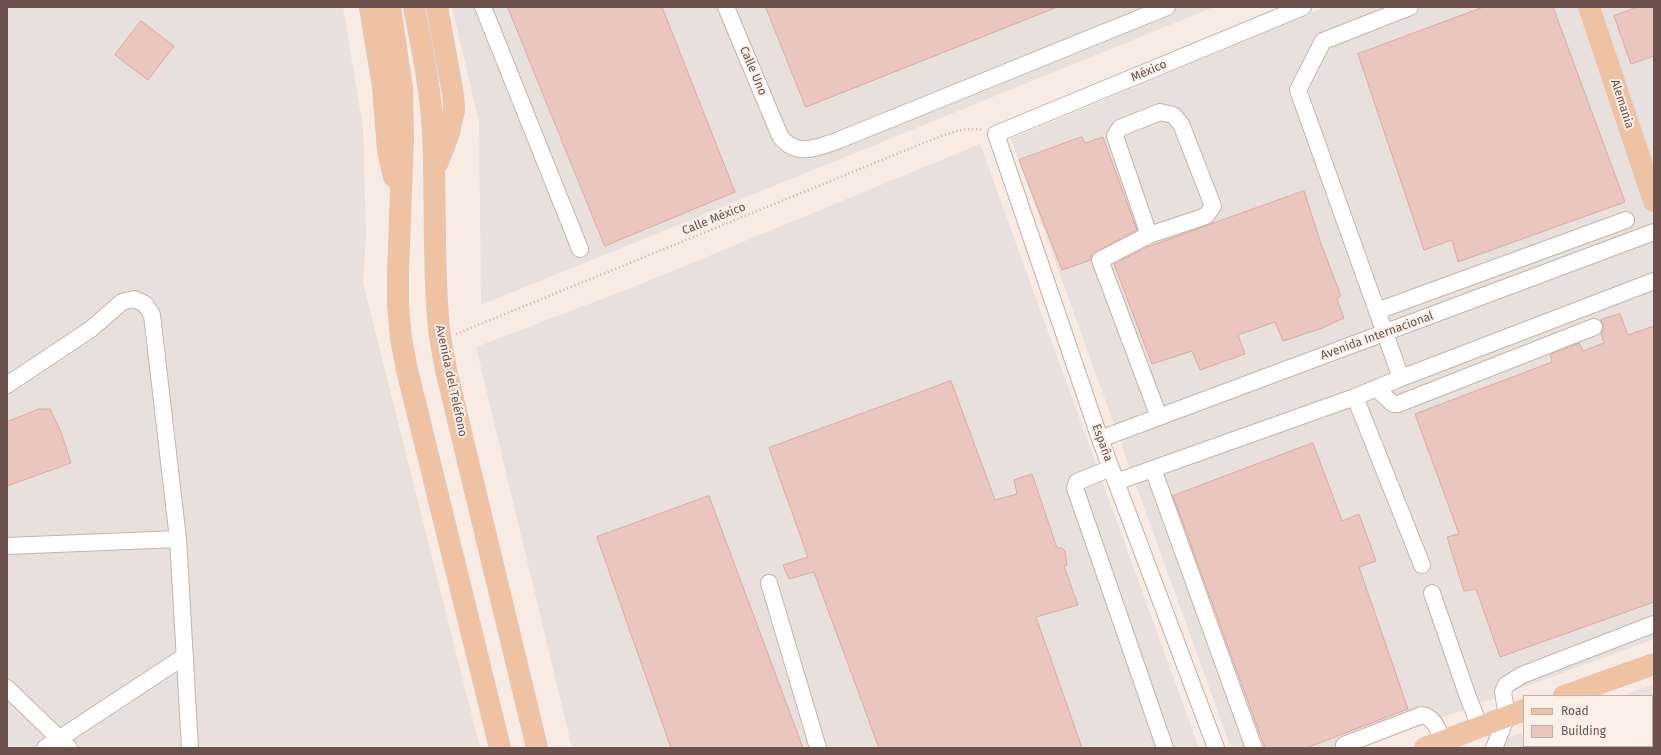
<!DOCTYPE html>
<meta charset="utf-8">
<style>
body{margin:0}
#map{position:relative;width:1661px;height:755px;overflow:hidden;background:#f8ebe3;font-family:"Fira Sans",sans-serif}
canvas{display:block}
.frame{position:absolute;inset:0;border:8px solid #6d514d;pointer-events:none}
.legend{position:absolute;left:1523px;top:695px;width:130px;height:52px;box-sizing:border-box;background:#fcf0e8;border:1px solid #c3b0aa;margin:0;padding:5px 7px;list-style:none;font-size:12px;color:#6d514d}
.legend li{display:flex;align-items:center;gap:8px;height:20px}
.legend b{width:20px;border:1px solid #c3b0aa}
</style>
<div id="map">
<canvas width="1661" height="755"></canvas>
<div class="frame"></div>
<ul class="legend">
<li><b style="height:5px;background:#efc2a3"></b>Road</li>
<li><b style="height:11px;background:#eac6be"></b>Building</li>
</ul>
</div>
<script>
const ctx = document.querySelector('canvas').getContext('2d');
ctx.lineJoin = 'round';
function fill(path, color) { ctx.fillStyle = color; ctx.fill(path, 'evenodd'); }
function trace(path, color, width, dash) { ctx.strokeStyle = color; ctx.lineWidth = width; ctx.lineCap = dash ? 'butt' : 'round'; ctx.setLineDash(dash || []); ctx.stroke(path); }
function drawText(font, color, halo, rows, align = 'center') {
  ctx.font = font + ' "Fira Sans",sans-serif'; ctx.lineWidth = 4; ctx.setLineDash([]); ctx.textBaseline = 'middle'; ctx.strokeStyle = halo; ctx.fillStyle = color; for (const [text, x, y, turn = 0] of rows) {
    ctx.save(); ctx.translate(x, y); ctx.rotate((+turn || 0) * Math.PI / 180); ctx.textAlign = isNaN(turn) ? turn : align; if (halo) ctx.strokeText(text, 0, 0); ctx.fillText(text, 0, 0); ctx.restore();
  }
}
const industrial = new Path2D(`
 M7,7H343L363,128L366,234L363,283L480,748H7Z
 M452,7H1214L481,305L479,122Z
 M1325,7H1654V639L1360,748H1231L1011,139Z
 M980,144L1199,748H572L476,347L636,286Z
 M1654,684V748H1482L1524,732V746H1652V696H1621Z`);
const building = new Path2D(`
 M508,7H662L735,192L605,246Z
 M766,7H1055V8L806,107Z
 M1484,7H1553L1625,202L1458,262L1452,240L1424,250L1358,54Z
 M1638,7H1654V56L1631,64L1614,16Z
 M141,21L174,46L148,80L115,55Z
 M1082,137L1085,143L1103,137L1137,230L1096,252L1092,255L1091,260L1062,270L1019,160Z
 M1304,191L1321,244L1341,296L1337,299L1344,318L1320,329L1283,341L1275,322L1238,335L1245,354L1200,370L1192,351L1152,364L1114,264L1147,247Z
 M1620,314L1628,335L1654,326V602L1500,657L1476,589L1464,591L1447,537L1459,534L1415,414L1552,362L1550,354L1579,343L1583,351L1604,343L1601,333L1603,329V324L1601,320Z
 M951,381L995,500L1017,494L1014,480L1032,474L1057,548H1062L1065,551L1067,565L1064,566L1078,605L1036,617L1082,748H879L814,572L789,579L783,565L808,557L769,448Z
 M39,409H50L61,432L71,463L7,486V422Z
 M1313,443L1342,521L1359,514L1376,561L1359,567L1408,709L1306,748H1265L1173,496Z
 M709,496L803,748H671L597,537Z`);
const path = new Path2D(`
 M456,334L926,142C945,135 963,126 983,130`);
const minor = new Path2D(`
 M483,7L580,249
 M726,7L780,136C796,158 817,148 839,140L1167,7
 M1149,235L1115,136L1120,128L1160,112L1173,115L1181,124L1213,206L1206,216L1149,235L1100,260L1159,417
 M1377,311L1626,220
 M1401,378L1298,90L1323,41L1410,7
 M7,385L91,329L122,302L134,299L145,304L152,315L178,539L190,748
 M1376,388L1393,404H1398L1594,327
 M1355,397L1422,565
 M1100,439L1654,232
 M1111,468L1077,482L1075,488L1165,748
 M1153,469L1254,748
 M1116,482L1355,397L1401,378L1654,281
 M7,546L178,539
 M769,583L818,748
 M1432,593L1468,697L1480,727
 M7,688L69,748
 M1652,732H1654
 M1344,745L1422,715C1435,718 1438,730 1443,741
 M45,748L185,656
 M1216,748L1100,439L996,134L1303,7
 M1494,748L1507,716L1503,692L1506,685L1522,675L1654,624
 M1607,748L1612,746`);
const major = new Path2D(`
 M370,7L383,87L388,151L394,177
 M390,7L402,88L403,138L398,273V305L401,338L407,370L500,748
 M414,7C422,48 431,91 433,133C436,195 433,257 438,318C439,336 443,353 446,370L537,748
 M437,7L453,94L454,110L449,133L438,162
 M1589,7L1654,201
 M1564,696L1654,664
 M1425,748L1524,710`);
const streetNames = [
 ["Calle Uno",753,71,67],
 ["México",1149,71,-23],
 ["Alemania",1622,104,72],
 ["Calle México",714,219,-22],
 ["Avenida Internacional",1377,336,-20],
 ["Avenida del Teléfono",451,381,78],
 ["España",1102,443,70]
];
fill(industrial, '#e8e0dd');
fill(building, '#eac6be');
trace(building, '#daaaa1', 1);
trace(minor, '#c7b2ac', 18);
trace(major, '#d3cbca', 22);
trace(path, '#ceaaa2', 2.5, [1, 3]);
trace(minor, '#fff', 16);
trace(major, '#efc2a3', 21);
drawText('12px', '#6d514d', '#fcf0e8', streetNames);
</script>
